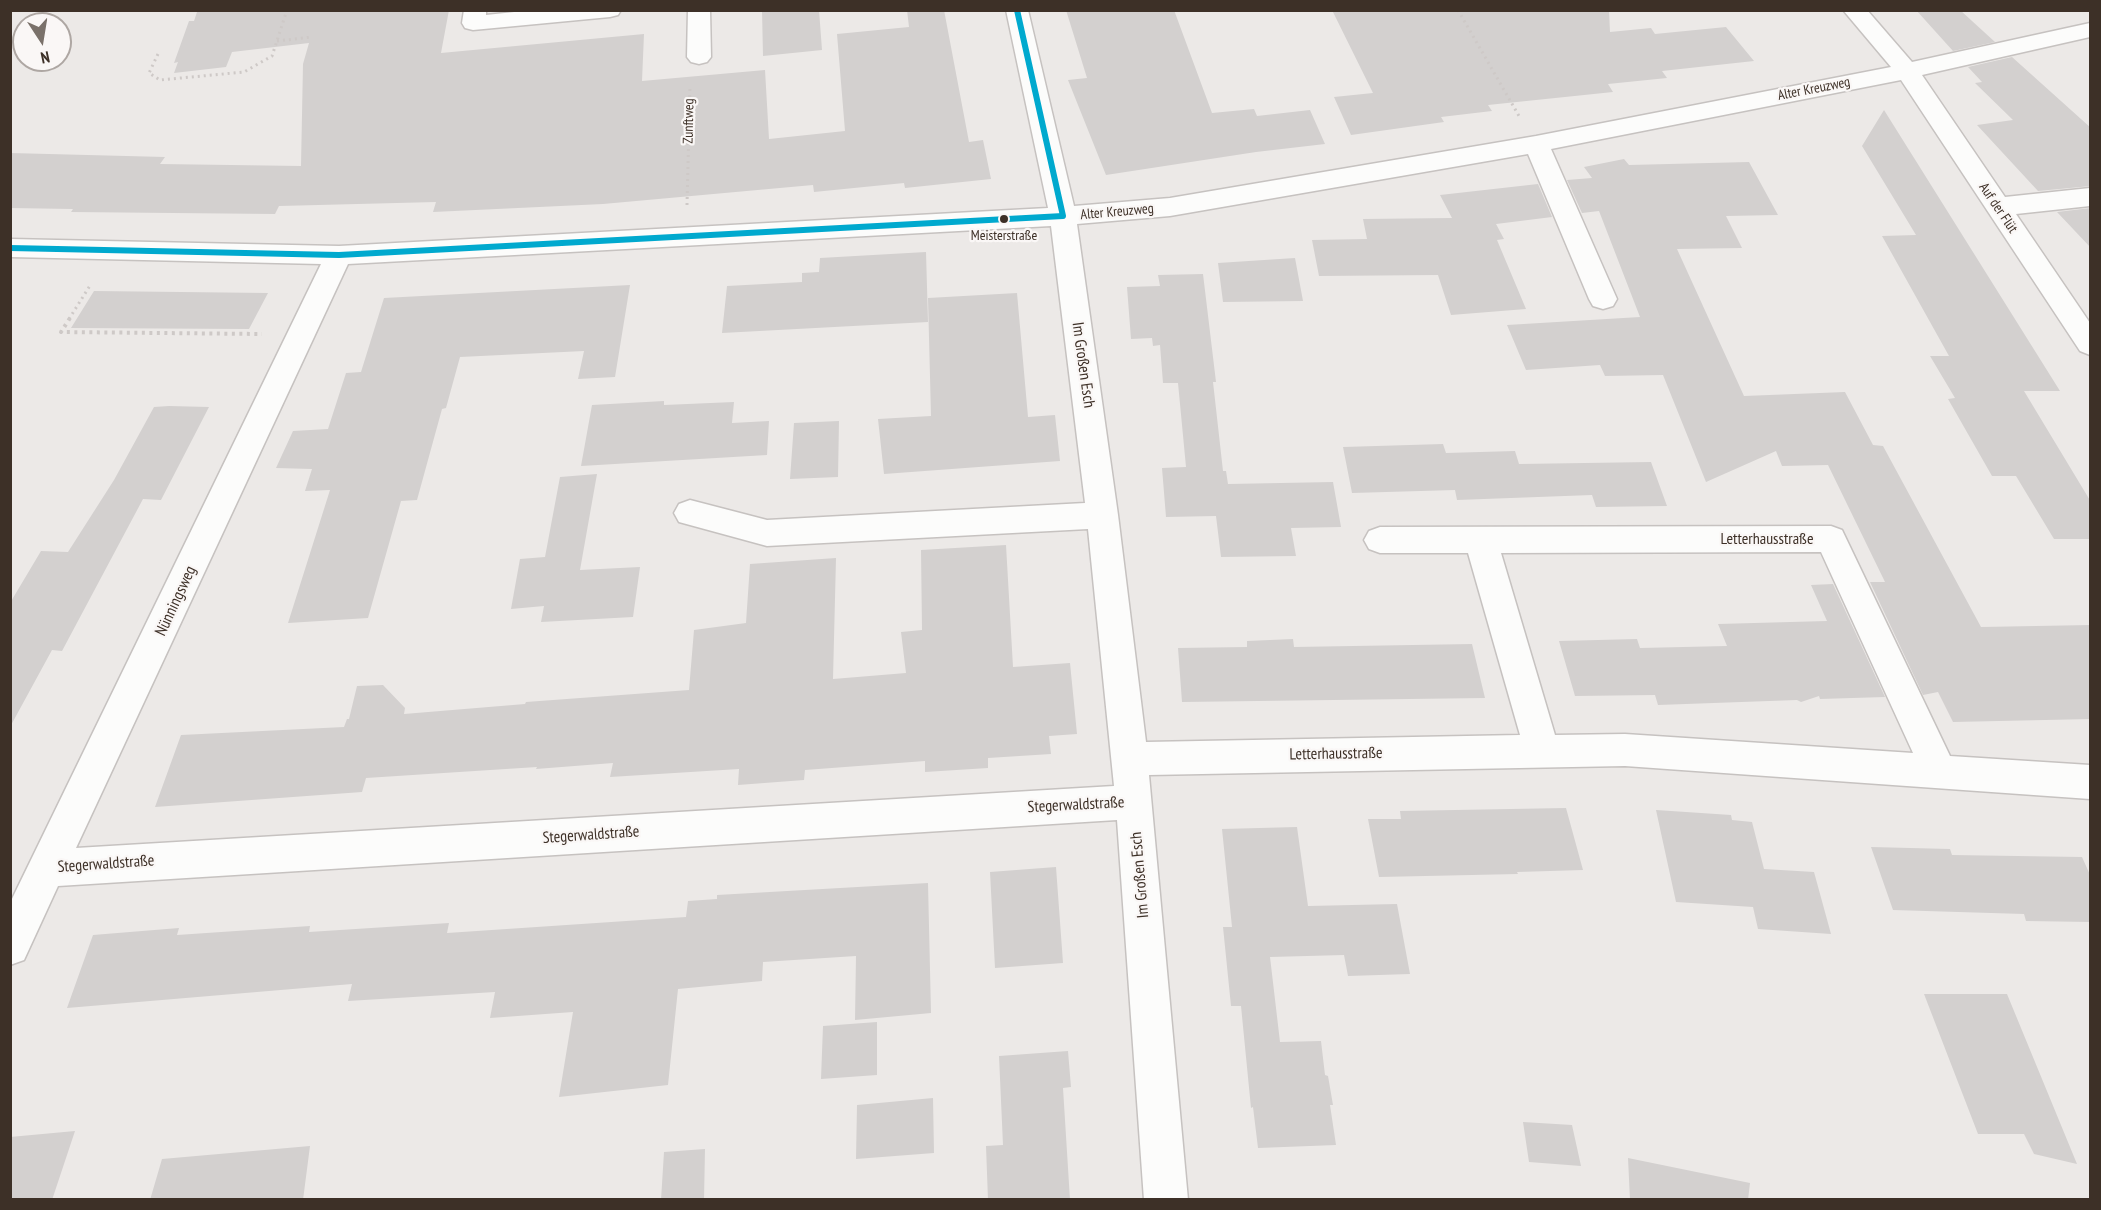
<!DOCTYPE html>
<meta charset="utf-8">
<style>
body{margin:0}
#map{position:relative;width:2101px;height:1210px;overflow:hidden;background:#ece9e7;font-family:"PT Sans Narrow",sans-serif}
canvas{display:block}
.frame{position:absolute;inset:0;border:12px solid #3d3027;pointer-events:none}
.north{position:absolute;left:12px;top:12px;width:60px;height:60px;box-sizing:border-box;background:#faf7f6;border:2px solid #aea7a3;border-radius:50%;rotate:168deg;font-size:16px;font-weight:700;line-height:24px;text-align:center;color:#3d3027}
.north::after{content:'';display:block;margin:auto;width:21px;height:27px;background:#7a716a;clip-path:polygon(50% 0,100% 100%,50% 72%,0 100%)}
</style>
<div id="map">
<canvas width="2101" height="1210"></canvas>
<div class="frame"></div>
<div class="north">N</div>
</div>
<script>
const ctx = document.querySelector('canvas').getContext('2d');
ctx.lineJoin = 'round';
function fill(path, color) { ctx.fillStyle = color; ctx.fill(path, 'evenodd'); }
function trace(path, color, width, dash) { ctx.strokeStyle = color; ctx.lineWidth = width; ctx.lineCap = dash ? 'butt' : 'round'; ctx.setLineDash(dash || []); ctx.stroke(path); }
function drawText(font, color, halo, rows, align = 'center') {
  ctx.font = font + ' "PT Sans Narrow",sans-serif'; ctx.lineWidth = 4.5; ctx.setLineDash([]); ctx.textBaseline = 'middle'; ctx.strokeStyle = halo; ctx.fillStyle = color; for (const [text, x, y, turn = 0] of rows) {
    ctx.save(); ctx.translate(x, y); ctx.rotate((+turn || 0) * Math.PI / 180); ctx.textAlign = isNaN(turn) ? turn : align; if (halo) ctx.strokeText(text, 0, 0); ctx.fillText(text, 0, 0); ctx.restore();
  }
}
const building = new Path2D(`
 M211,10H449L441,53L644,34L642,81L765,70L769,139L845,131L837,34L909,27L907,10H944L969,142L983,140L991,179L905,188L904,183L814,192L813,185L603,204L433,212L436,202L279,206L275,214L71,212L73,209L10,208V153L165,157L160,164L301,166L303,64L309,43L232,52L226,67L174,73L178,62L174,63L189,21H194L197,12Z
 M762,10H819L822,50L763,56Z
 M1066,10H1174L1212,113L1254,109L1257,116L1310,110L1325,144L1256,152L1106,175L1068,80L1087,78Z
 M1332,10H1609L1610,32L1651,28L1655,34L1726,27L1754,61L1662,71L1667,78L1608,84L1613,92L1488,105L1492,111L1441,117L1444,122L1351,135L1334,97L1373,93Z
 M1916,10H1960L1995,42L1953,51Z
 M2012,57L2091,128V186L2038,191L1977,125L2013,120L1975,83L1982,82L1968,67Z
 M1884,110L2060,391H2024L2091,502V539H2054L2016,476H1992L1948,399L1955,398L1930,356H1949L1882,236L1916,235L1862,146Z
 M1624,159L1629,165L1749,162L1778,215L1726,216L1742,248L1677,249L1744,396L1845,392L1873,445L1883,446L1981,627L2091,625V719L1953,722L1938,692L1923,695L1870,582H1885L1828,465L1782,466L1776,451L1706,482L1663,375L1605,376L1600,365L1526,370L1507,325L1640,317L1599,211L1582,213L1567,180L1592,178L1584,167Z
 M1538,184L1552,217L1496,224L1504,239L1497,240L1526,309L1451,315L1438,275L1319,276L1312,240L1367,239L1363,219L1452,218L1440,195Z
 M2091,208V248L2057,212Z
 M926,252L928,322L722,333L727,286L802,282V273L819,272L820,258Z
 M1295,258L1303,301L1223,302L1218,263Z
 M1203,274L1216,382H1213L1223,471H1226L1228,484L1333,482L1341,527L1291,528L1296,556L1221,557L1216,516L1166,517L1162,468L1186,467L1178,383H1163L1160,345L1153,346L1152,338L1131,339L1127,287L1160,286L1158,275Z
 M630,285L615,377L578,379L584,351L460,357L446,408L442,409L417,500L401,501L368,618L288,623L330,490L305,491L312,469L276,468L293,431L328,429L346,373L361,372L384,298Z
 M94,291L268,293L249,329L71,328Z
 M1017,293L1028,417L1055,415L1060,461L884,474L878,419L931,416L928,298Z
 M664,401V405L734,402L732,423L769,421L767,455L581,466L592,405Z
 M169,406L209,407L161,500L143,499L62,651L52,650L10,727V603L41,551L68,552L114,480L154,407Z
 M839,421L838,477L790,479L794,423Z
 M1443,444L1446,453L1515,451L1519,464L1651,462L1667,506L1596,507L1592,495L1457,500L1455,490L1352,493L1343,447Z
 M597,474L580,570L640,567L633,617L541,622L544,606L511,609L520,559L545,557L560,477Z
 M1006,545L1013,667L1070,663L1077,734L1049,736L1051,754L988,758V768L925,772V761L805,770L804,780L738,785L739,769L610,777L613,763L536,769L537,767L366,778L362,792L155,807L181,735L344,727L347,719H349L357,686L383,685L405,708L404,714L525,704L526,702L689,690L694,630L746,623L750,564L836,558L833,679L906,673L901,632L922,630L921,550Z
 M1833,584L1885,697L1820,699L1819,696L1801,702L1797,700L1658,705L1655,695L1575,696L1559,641L1637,639L1640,648L1727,646L1718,624L1827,621L1811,585Z
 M1293,639L1294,647L1472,644L1485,698L1182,702L1178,648L1247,647V641Z
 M1566,808L1583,870L1517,872L1518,874L1379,877L1368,819H1401L1400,811Z
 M1656,810L1731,815L1732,820L1752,822L1764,869L1814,872L1831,934L1758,929L1753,907L1676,902Z
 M1297,827L1308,906L1397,904L1410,974L1348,976L1344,955L1270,957L1280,1042L1321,1041L1325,1075L1328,1076L1333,1105H1330L1336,1145L1258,1148L1253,1107L1251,1108L1241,1006H1231L1223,927H1232L1222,829Z
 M1871,847L1950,849L1952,855L2082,857L2091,877V922L2026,921L2024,914L1893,910Z
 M1056,867L1063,963L995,968L990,872Z
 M928,883L931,1013L855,1020L856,956L763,962L762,981L678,989L668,1085L559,1097L573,1012L490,1018L495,992L348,1001L352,984L67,1008L93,935L179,928L177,935L310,926L309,932L449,923L447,933L686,917L688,901L717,899V895Z
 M1924,994H2007L2077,1164L2034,1154L2024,1134H1978Z
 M877,1022V1075L821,1079L823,1026Z
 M1068,1051L1071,1087L1063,1088L1070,1200H988L986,1146L1003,1145L999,1056Z
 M933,1098L934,1153L856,1159L857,1105Z
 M1523,1122L1572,1125L1581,1166L1529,1162Z
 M75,1131L52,1200H10V1137Z
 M310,1146L303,1200H150L162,1159Z
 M705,1149L704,1200H661L664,1152Z
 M1628,1158L1750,1183L1748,1200H1630Z`);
const pathFar1 = new Path2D(`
 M1458,10L1519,116
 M277,41L312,37
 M158,54L149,73L160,80L244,72L272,56L287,10
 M687,205L690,86
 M69,319L91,284`);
const path = new Path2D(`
 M70,318L61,332L262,334`);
const minor = new Path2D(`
 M464,10H486V15L533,10H621L618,15L610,17L473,30L465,28L462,23Z
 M688,10H710L711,57L707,62L699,64L691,62L687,57Z
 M1006,10H1028L1074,206L1170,198L1536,136L1891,67L1843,10H1867L1912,62L2090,23V37L1922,75L2005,197L2090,188V206L2016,214L2090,323V355L2080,351L1901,80L1551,149L1617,299L1613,306L1603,309L1593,306L1589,299L1528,154L1170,216L1077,224L1118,515L1146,742L1520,735L1468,553H1380L1369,549L1364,540L1369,531L1380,527L1831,526L1842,530L1950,756L2090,765V799L1625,766L1149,775L1188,1200H1144L1117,820L58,886L24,960L10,965V903L321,264L10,257V239L339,246L1048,208ZM1051,226L1085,503L767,520L690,500L679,504L674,513L679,522L767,546L1088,529L1114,786L76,848L348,264ZM1821,552L1913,753L1625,734L1555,735L1501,553Z`);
const bus1 = new Path2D(`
 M10,248L339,255L1063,216L1017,10`);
const markers = [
 [1004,219,5,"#3d3027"]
];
const farStreetnames = [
 ["Alter Kreuzweg",1814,89,-11],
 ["Zunftweg",689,121,-89],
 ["Auf der Flüt",1998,208,56],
 ["Alter Kreuzweg",1117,212,-5]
];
const busNames = [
 ["Meisterstraße",1004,236]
];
const streetNames = [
 ["Im Großen Esch",1083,365,82],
 ["Letterhausstraße",1767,539],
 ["Nünningsweg",176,601,-65],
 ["Letterhausstraße",1336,754,-1],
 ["Stegerwaldstraße",1076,805,-3],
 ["Stegerwaldstraße",591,835,-4],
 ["Stegerwaldstraße",106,864,-4],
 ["Im Großen Esch",1140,875,-95]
];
fill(building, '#d3d0cf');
trace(minor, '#c6c2c0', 3);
trace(pathFar1, '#cec9c7', 3, [2, 4]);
trace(path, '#cec9c7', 4, [3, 4.5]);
fill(minor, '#fcfcfb');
trace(bus1, '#00a9ce', 6);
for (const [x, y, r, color] of markers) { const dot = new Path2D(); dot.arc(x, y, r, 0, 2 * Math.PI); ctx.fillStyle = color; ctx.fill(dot); trace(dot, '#faf7f6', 2); }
drawText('14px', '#3d3027', '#faf7f6', farStreetnames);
drawText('14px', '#3d3027', '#faf7f6', busNames);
drawText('16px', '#3d3027', '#faf7f6', streetNames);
</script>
